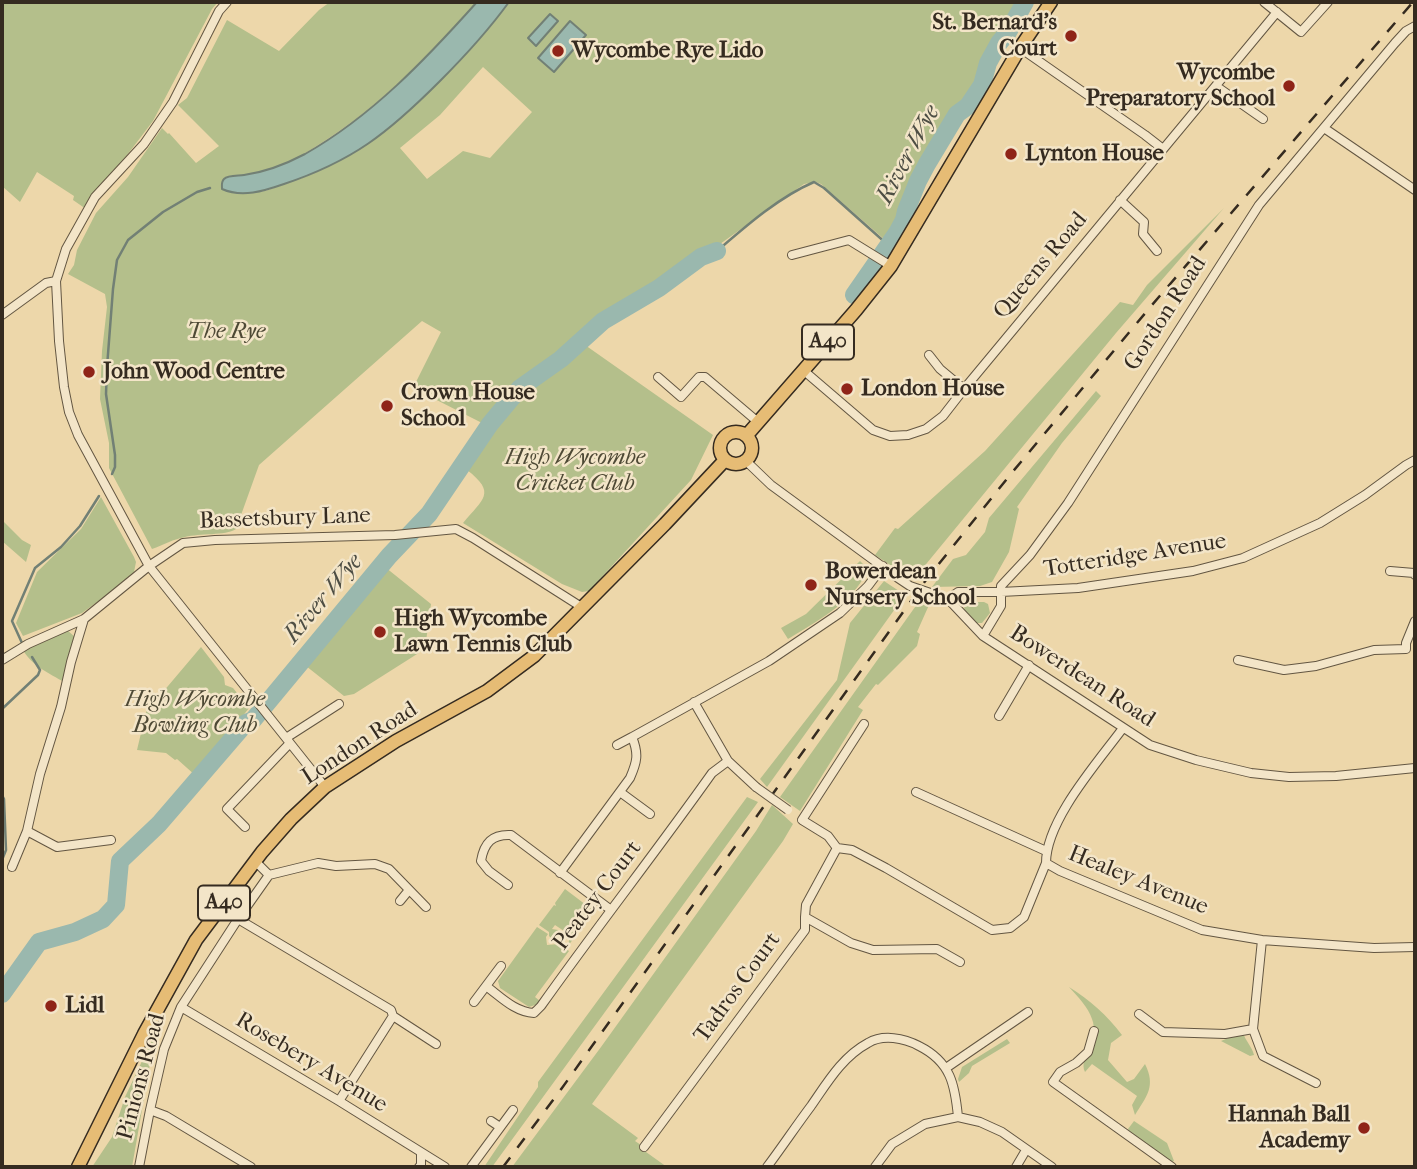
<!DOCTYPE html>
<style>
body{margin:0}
#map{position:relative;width:1417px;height:1169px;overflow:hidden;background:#edd7aa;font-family:"IM FELL French Canon",serif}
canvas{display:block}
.frame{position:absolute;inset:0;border:4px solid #352b20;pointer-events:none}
</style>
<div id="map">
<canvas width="1417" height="1169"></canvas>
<div class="frame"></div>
</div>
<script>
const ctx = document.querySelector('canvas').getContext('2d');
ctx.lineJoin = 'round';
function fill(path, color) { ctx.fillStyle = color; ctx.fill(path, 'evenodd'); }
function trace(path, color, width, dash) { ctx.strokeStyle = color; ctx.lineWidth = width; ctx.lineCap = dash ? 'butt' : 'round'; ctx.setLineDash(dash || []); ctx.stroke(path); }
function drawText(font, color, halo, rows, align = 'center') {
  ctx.font = font + ' "IM FELL French Canon",serif'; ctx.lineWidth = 5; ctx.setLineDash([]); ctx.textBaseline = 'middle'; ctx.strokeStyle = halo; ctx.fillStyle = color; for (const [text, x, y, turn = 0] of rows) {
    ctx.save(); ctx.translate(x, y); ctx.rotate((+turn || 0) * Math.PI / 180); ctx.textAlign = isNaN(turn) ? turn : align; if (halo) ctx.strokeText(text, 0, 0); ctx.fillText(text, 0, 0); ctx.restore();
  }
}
const green = new Path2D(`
 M2,2H218L212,9L153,121L86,209L73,200L74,196L37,172L20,202L2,186Z
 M330,2H477C432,53 383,103 326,140C309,151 292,162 274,168C258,173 242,176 226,177C233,181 247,190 255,192C263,193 282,185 290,182C354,161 393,128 439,82C465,56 488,31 509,2H1023L982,77L934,148L914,188L908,206L900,219L885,240L821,184L816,182L804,184L713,249L710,247C701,254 690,258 683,267L594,324L564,351L541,366L507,395L484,424L413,388L441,332L422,321L259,465L236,529C225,536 200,533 185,537C174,539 163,545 152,549L109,468V443L100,399L102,351L107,307L105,294L68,274L74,265L77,250L96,213L128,177L162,128L168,134L169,133L196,163L219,146L178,105L187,98L227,20L279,51L319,10ZM483,67L532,112L490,158L463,151L427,179L400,148L440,115Z
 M1224,208L1116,333L913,580L875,555L895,528L898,529L985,451L1120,302L1133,305L1147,285Z
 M585,345L713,435L691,480L589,591L582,592L562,584L463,523C483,499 497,493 467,470C494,430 506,402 549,376V374Z
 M1096,391L1101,396L1062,443L1017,507L1019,509L1009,552L992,582L980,586L932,587L953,559L966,555L985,532L989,518Z
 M101,497L134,557L136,562L134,572L115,589L82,613L23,636L16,623L37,572L81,529Z
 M2,520L22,540L31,545L26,562L2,541Z
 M860,561L864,565L866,573C853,602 814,623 788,639L781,628L806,614Z
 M385,567L431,604L425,649L354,694L344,696L306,666Z
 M884,581L905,595L767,787L760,779L837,680L850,623Z
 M920,600L929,605L917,632L920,634L917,646L878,685L876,684L858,707L863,710L800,811L780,797Z
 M968,602H984L988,604L990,613L982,623H977L964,610L965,603Z
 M67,630L75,637L64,682C50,674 31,665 23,650Z
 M201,647L224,677L225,685L233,688L249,708L196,776L177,759L175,760L166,753L137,750L146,712Z
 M747,797L758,802L492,1167H484L538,1087V1082Z
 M772,805L793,824L783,841L592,1104L638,1138L635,1141L647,1149L646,1152L667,1167H512L601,1047L756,831Z
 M565,889L594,911L568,946L570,935L555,925L552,929L558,930L560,935L558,938L553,940L549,936V932L539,925L554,905L556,906L555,903Z
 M537,927L548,934L546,937L547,945L559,944L569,951L535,997L540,1001L538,1004L529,1007L500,988L498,981Z
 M1069,987C1090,1000 1107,1015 1122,1035L1111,1043L1108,1060L1127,1082L1134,1079L1145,1064C1156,1086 1147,1096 1135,1115L1132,1105L1137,1096L1092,1064L1085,1072C1078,1057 1100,1039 1092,1019C1088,1007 1078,997 1069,987Z
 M1243,1032C1245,1041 1252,1046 1254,1055L1250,1056L1221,1041Z
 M1007,1039L1010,1043L972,1066L969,1073L959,1082L958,1079L962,1067Z
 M152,1040L154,1041L132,1167H92L112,1137L125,1097Z
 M1134,1121L1167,1143L1174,1161L1171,1162L1130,1133L1128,1129Z`);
const water = new Path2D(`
 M477,2H509C488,31 464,57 439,82C388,133 353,161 284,184C264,191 242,198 222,189C222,185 221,182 224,179C228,175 239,176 244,175C266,172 286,164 305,154C372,116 426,59 477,2Z
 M550,14L558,21L536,46L528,38Z
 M570,21L586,35L554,72L538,58Z`);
const stream = new Path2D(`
 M717,251C746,226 779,197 814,182L824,188L888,245
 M112,474L115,467V455L106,394L107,367L113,289L117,260L128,240L163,212L197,192L210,188
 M22,643L12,621L35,568L61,547L80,526L99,496
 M2,709L38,675L40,670L32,657
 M2,795L4,799L6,850L2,860
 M2,927V932`);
const river = new Path2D(`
 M854,295L897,233L904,220L906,211L918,181L927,164L957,114L968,106L982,85L988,63L999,43L1008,32L1025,2
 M2,994L39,942L75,932L103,919L116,905L120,861L159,824L246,723L253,720L389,556L429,514L490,424L520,388L561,359L603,321L659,288L701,257L717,251`);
const minor = new Path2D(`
 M227,2L219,11L173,102L144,144L95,197L66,249L56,281L59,341L64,387L69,412L78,435L149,566L325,787
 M1264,2L1301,32L1328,2
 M1020,48L1145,135L1163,149
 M1216,86L1263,119
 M1324,128L1415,190
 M1120,200L1144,222L1143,234L1157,251
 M792,255L849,240L891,266
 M2,315L46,283L56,281
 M929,355L940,369L964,389
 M803,370L873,430L890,436L908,435L926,429L943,416L964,389L1277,12
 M658,377L681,397L699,377H705L758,422
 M746,461L771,485L898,578L910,586L948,599L983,636L1150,745L1196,760L1251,773L1289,777L1336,776L1415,768
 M1390,571L1414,573L1415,575
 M948,599L958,592H1001V586L1030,555L1068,503L1259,205L1395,43L1406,31L1415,26
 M983,636L1001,606V592L1078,588L1193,571L1243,558L1320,523L1365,495L1406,465L1415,460
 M2,660L28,644L84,619L149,566L183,543L215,540L395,535L456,529L473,538L583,608
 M1238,660L1284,670L1316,666L1374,650L1406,649V643L1415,621
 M694,702L728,761L756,787
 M999,716L1029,665
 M864,724L802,820L828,836L837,848L852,850L886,868L992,930L1010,928L1024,917L1046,863
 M1123,728C1098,762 1046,820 1046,863L1060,871L1202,930L1262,940L1374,948L1415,947
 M286,738L339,704
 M617,745L632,737
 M620,792L650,814
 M916,792L1046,851
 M245,827L227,809L290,743
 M27,831L57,847L111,840
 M255,861L269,875
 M12,867L27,831L40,774L61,707L71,662L84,619
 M560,873L630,778C637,762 639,754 632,737L769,661L840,613L868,586L883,566
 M269,875L318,863L336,866L375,864L389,869L426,907
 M508,885L489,871L481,861C484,843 492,834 511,835L611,910
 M400,901L409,890
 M805,917L806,905L837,848
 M238,919L391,1010L393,1016L339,1101
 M1262,940L1253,1029L1263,1056L1316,1083
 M486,986C501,997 515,1012 534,1013L541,1006C597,927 656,852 712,773L728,761
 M474,1002L501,966
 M181,1007L339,1101L445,1167
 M1139,1014L1163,1032L1225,1034L1253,1029
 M393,1016L436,1044
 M1094,1031L1088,1052L1076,1063L1060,1072L1053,1082L1172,1167
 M946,1068L1028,1012
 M150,1110L166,1116L251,1167
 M491,1121L500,1127
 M644,1147L805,930V917L851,943L873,950L937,949L960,962
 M139,1167L150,1110L164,1049L181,1007L238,919L269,875
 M419,1167L421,1165V1153
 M471,1167L513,1110
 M767,1167C782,1147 796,1126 811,1106C827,1083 842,1057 868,1043C883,1034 904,1038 919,1046C951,1062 955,1085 958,1117
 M875,1167L892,1144L925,1124L958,1117L980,1122L1002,1132L1052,1167
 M1016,1167L1026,1150`);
const primary = new Path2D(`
 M720 448a16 16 0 1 1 32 0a16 16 0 1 1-32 0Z
 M747,435L856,310L891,266L1020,48L1051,2
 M78,1167L144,1034L196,940L262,852L291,819L325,787L396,741L487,691L534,656L665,524L725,460`);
const rail = new Path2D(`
 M503,1167L562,1088L926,580L1010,475L1152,305L1413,2`);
const minorBridge = new Path2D(`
 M756,787L788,810`);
const markers = [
 [1071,36,7,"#8f2418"],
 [558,51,7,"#8f2418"],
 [1289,86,7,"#8f2418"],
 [1011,154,7,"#8f2418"],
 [89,372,7,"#8f2418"],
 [847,389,7,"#8f2418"],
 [387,406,7,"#8f2418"],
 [811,585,7,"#8f2418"],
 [380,632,7,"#8f2418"],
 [51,1006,7,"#8f2418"],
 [1364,1128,7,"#8f2418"]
];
const shields = [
 [828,342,52],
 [224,903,52]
];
const shieldNames = [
 ["A40",828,342],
 ["A40",224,903]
];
const poiNames = [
 ["St. Bernard's",1057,23,"right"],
 ["Court",1057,49,"right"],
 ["Wycombe Rye Lido",572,51],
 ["Wycombe",1275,73,"right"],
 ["Preparatory School",1275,99,"right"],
 ["Lynton House",1025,154],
 ["John Wood Centre",103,372],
 ["London House",861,389],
 ["Crown House",401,393],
 ["School",401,419],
 ["Bowerdean",825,572],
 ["Nursery School",825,598],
 ["High Wycombe",394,619],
 ["Lawn Tennis Club",394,645],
 ["Lidl",65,1006],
 ["Hannah Ball",1350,1115,"right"],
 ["Academy",1350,1141,"right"]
];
const streetNames = [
 ["Queens Road",1041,266,-50],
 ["Gordon Road",1166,314,-57],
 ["Bassetsbury Lane",285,519,-2],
 ["Totteridge Avenue",1135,556,-9],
 ["Bowerdean Road",1082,677,33],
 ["London Road",360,744,-33],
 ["Healey Avenue",1138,881,22],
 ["Peatey Court",598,896,-53],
 ["Tadros Court",738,988,-54],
 ["Rosebery Avenue",311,1063,31],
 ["Pinions Road",142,1077,-75]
];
const parkNames = [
 ["The Rye",226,332],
 ["High Wycombe",575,458],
 ["Cricket Club",575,484],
 ["High Wycombe",195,700],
 ["Bowling Club",195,726]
];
const waterNames = [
 ["River Wye",909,155,-62],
 ["River Wye",324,599,-50]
];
fill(green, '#b4bf8b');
fill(water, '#9ab8ae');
trace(water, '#728075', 2);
trace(stream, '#728075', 2.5);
trace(river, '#9ab8ae', 18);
trace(minor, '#635642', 10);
trace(primary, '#352b20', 15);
trace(minor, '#f3e5c8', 8);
trace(primary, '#e6bc75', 12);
trace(rail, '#352b20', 2.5, [12, 12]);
trace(minorBridge, '#635642', 10, []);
trace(minorBridge, '#f3e5c8', 8);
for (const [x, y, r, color] of markers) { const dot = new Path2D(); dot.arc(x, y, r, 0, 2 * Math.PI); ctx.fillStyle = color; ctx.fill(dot); trace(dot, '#f3e5c8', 2.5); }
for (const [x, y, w] of shields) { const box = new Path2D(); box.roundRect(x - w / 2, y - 17.5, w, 35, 5); ctx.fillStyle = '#f3e5c8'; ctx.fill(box); trace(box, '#352b20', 2); }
drawText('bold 21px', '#352b20', null, shieldNames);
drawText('bold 23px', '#352b20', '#f3e5c8', poiNames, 'left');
drawText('23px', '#352b20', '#f3e5c8', streetNames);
drawText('italic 23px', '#4e4935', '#f3e5c8', parkNames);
drawText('italic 24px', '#4e4e44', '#f3e5c8', waterNames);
</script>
